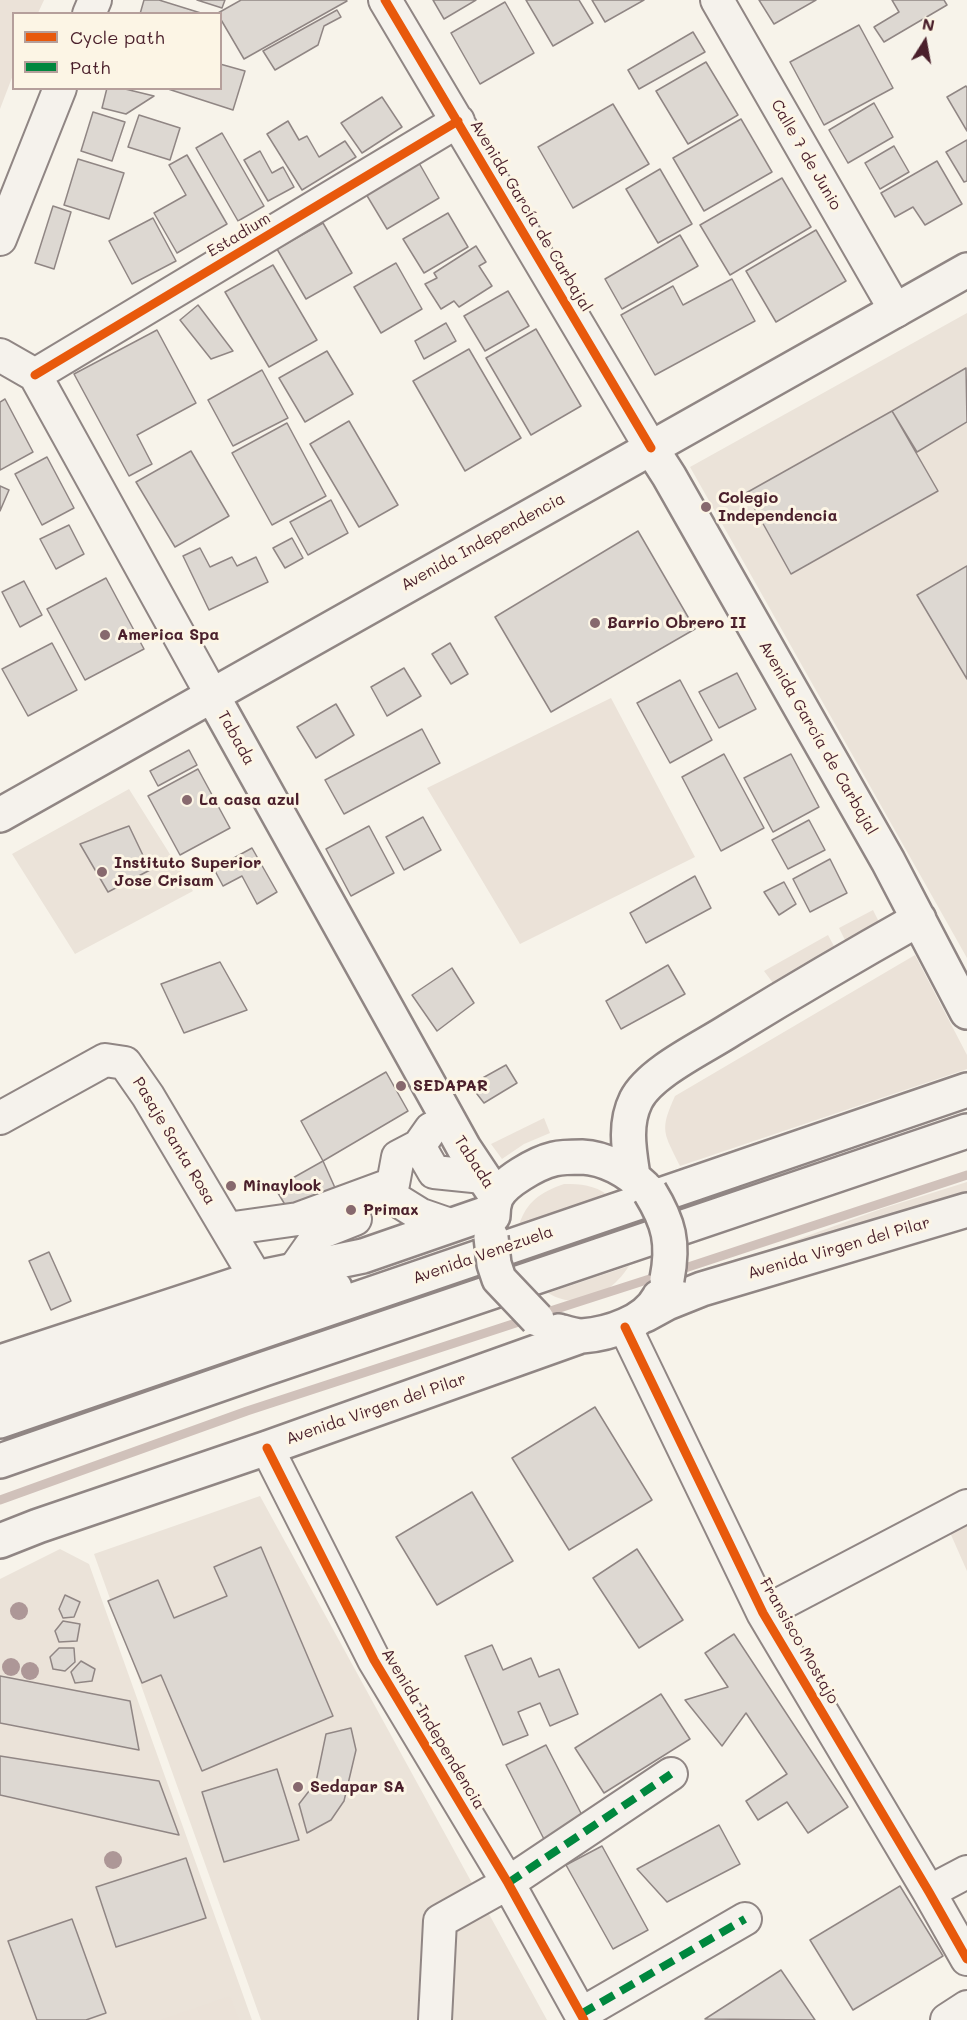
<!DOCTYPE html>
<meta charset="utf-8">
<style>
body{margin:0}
#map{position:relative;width:967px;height:2020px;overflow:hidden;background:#f7f3ea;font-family:Mali,sans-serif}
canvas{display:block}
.legend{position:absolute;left:12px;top:12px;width:210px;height:78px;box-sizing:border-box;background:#fcf5e5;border:2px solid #b59f9b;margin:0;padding:8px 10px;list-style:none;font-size:18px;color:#4a1f2b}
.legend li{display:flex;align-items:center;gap:12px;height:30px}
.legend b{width:30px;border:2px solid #b59f9b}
.north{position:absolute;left:895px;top:12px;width:60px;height:60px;-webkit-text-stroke:4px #fcf5e5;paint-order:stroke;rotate:11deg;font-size:16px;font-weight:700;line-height:24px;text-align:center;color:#4a1f2b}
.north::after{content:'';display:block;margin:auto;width:21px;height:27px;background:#4a1f2b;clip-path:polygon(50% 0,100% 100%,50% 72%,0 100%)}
</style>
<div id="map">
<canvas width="967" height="2020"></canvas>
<ul class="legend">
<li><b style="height:8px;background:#e8590c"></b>Cycle path</li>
<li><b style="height:8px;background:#00873e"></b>Path</li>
</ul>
<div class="north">N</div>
</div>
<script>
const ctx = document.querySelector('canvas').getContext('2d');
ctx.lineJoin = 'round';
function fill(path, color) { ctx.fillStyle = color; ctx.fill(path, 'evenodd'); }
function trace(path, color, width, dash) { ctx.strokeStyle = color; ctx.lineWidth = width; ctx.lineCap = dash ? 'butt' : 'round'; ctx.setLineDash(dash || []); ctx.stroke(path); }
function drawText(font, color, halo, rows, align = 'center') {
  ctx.font = font + ' Mali,sans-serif'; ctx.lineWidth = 6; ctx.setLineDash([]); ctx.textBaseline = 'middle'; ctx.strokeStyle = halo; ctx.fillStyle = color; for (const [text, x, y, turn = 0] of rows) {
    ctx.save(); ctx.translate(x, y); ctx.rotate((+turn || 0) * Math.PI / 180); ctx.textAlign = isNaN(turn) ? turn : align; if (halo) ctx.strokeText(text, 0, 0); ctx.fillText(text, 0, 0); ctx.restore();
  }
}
const built = new Path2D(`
 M967,313V958L690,467Z
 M129,789L193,891L75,954L12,854Z
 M260,1496L547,2020H261L94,1554Z
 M60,1549L89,1564L252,2020H0V1579Z`);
const green = new Path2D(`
 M0,0H44L38,13L14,14L13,75L0,109Z
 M611,698L695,857L520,944L427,788Z
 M873,910L879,922L845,940L839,928Z
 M828,935L835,948L773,983L764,971Z
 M915,955L967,1055V1069L680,1166C664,1133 659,1131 675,1096Z
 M544,1118L550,1133L524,1144L502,1159L491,1144Z
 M967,1182V1194L774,1248L881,1209Z
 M564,1184C581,1184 594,1185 608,1195L519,1225C527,1201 541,1192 564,1184Z
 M629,1266C612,1293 579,1312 548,1293Z
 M967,1524V1571L948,1528Z
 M230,1996L239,2020H160Z`);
const stream = new Path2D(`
 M676,1271L967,1175
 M541,1314L662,1275
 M0,1500L247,1411L528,1319`);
const building = new Path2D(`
 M144,0H159L204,14H140Z
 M197,0H225L222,8Z
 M241,0H346L347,1L244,59L220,18V14L218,13Z
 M433,0H476L444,19Z
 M526,0H579L593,23L553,46Z
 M592,0H644L605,22Z
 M759,0H816L774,24Z
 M892,0H944L947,5L884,42L874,27L899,12Z
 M505,2L534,53L480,84L451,33Z
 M337,10L341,17L324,26L318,45L275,70L263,51Z
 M859,25L893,88L824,125L790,62Z
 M693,32L705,52L639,89L628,70Z
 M706,62L738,115L688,144L656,91Z
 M220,64L245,71L233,110L165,88H220Z
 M966,86L967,88V131L947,97Z
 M107,88H121L154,96L126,114L102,108Z
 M382,97L402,127L362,153L341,123Z
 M874,103L893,137L848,163L829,130Z
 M613,104L649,164L573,208L538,147Z
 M93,112L125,122L112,161L81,151Z
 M139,115L180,128L170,160L128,147Z
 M741,119L772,172L704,211L673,158Z
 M288,121L299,140L307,136L319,157L345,141L356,157L302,190L267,134Z
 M222,133L264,206L238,221L196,148Z
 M967,140V181L964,182L946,152Z
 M894,146L909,172L880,189L865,163Z
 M260,151L272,173L283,167L294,187L268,201L244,160Z
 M187,155L227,224L177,253L154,213L186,195L169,165Z
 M78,159L124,173L109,219L64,205Z
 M937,161L962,204L925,225L913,207L895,217L881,193Z
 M419,163L439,198L387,229L366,194Z
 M660,169L692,224L658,243L626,189Z
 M782,178L811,227L730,275L700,225Z
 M53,206L71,212L54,269L35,263Z
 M448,213L468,247L424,273L403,239Z
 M153,218L176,261L132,284L109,241Z
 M323,223L352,273L306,299L277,249Z
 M816,230L846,281L776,322L746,271Z
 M680,235L698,266L622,309L605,279Z
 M476,246L486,262L479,266L492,286L459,307L454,301L441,309L425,284L437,278L434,273Z
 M396,263L422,309L381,333L354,287Z
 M273,265L317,340L269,367L225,292Z
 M732,279L755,321L655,375L621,315L673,286L683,305Z
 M508,291L529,326L485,351L464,316Z
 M198,305L233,351L211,359L180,320Z
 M446,323L456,341L424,359L415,341Z
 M536,329L581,406L531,435L486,358Z
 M157,330L196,403L137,435L152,464L129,476L74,374Z
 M469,349L521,438L465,471L413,381Z
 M327,351L353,394L305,422L279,378Z
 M966,368L967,422L917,452L892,411Z
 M262,370L288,418L233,446L208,400Z
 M5,399L33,452L0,470V402Z
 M892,411L938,491L791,574L746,493Z
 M349,421L398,505L359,527L310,444Z
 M287,423L326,496L272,525L232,453Z
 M191,451L229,516L175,547L136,482Z
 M47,457L74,508L42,525L15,474Z
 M0,486L9,490L0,511Z
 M331,500L348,533L308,555L290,522Z
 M69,525L84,554L56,569L40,539Z
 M638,531L695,629L551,712L495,617Z
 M292,538L303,558L285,568L273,548Z
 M200,548L210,567L232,557L237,566L256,557L268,582L209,610L183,556Z
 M967,566V679L917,595Z
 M106,578L144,649L85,680L47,609Z
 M24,581L42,615L20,627L2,592Z
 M52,643L77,690L28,716L2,669Z
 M450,643L468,674L451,684L432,654Z
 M404,668L421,696L387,716L371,687Z
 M737,673L756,709L719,728L699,692Z
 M680,680L712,740L670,763L637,703Z
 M336,704L354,735L316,758L297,727Z
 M422,729L440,763L344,814L325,780Z
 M189,750L197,765L158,786L150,771Z
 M724,754L764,828L721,851L682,777Z
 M791,754L819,807L773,832L744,778Z
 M198,769L230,828L180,855L148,796Z
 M423,817L441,850L404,870L386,837Z
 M809,820L825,850L788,869L772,840Z
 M129,826L150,870L108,892L80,844Z
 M369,826L394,873L351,896L326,849Z
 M252,848L277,892L257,904L242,876L223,886L214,869Z
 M830,859L847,893L810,912L793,879Z
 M695,876L711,908L646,943L630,913Z
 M784,882L796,904L779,915L764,892Z
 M220,962L247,1010L184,1033L161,984Z
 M668,965L685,994L621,1029L606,1001Z
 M452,968L474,1003L437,1031L412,995Z
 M506,1065L517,1083L484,1103L470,1085Z
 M386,1072L408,1111L323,1161L301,1121Z
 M323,1161L336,1190L287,1208L275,1188Z
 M49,1252L71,1301L51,1310L29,1261Z
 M595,1407L652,1500L569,1550L512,1458Z
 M472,1492L513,1561L437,1605L396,1537Z
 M261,1547L333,1716L202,1771L161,1675L142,1683L108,1601L158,1580L174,1618L227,1596L214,1567Z
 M637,1549L683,1620L639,1648L593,1578Z
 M65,1595L80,1602L74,1617L63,1618L59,1609Z
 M63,1621L80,1624L77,1641L59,1642L55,1631Z
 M734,1634L848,1807L808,1833L787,1802L758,1820L746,1801L787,1774L746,1713L722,1746L685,1700L728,1687L705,1653Z
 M492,1645L503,1670L531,1658L539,1677L559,1669L578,1714L550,1726L540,1703L518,1712L528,1735L503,1745L465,1656Z
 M59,1648H74L75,1662L65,1671L53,1669L50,1657Z
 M81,1661L95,1669L92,1681L75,1683L71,1672Z
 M0,1676L130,1701L139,1750L0,1723Z
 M661,1694L690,1739L604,1793L575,1748Z
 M351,1728L356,1750L344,1801L331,1820L307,1833L299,1804L316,1782L326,1734Z
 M546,1745L587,1825L547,1845L506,1765Z
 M0,1756L159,1781L179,1835L0,1795Z
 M277,1769L299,1840L224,1862L202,1792Z
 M719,1825L740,1864L667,1902L637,1869Z
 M602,1846L648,1930L613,1949L566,1865Z
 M186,1858L206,1918L116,1947L96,1887Z
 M900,1886L943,1956L853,2010L810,1940Z
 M72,1919L106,2013L86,2020H37L8,1941Z
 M781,1970L815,2020L705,2019Z`);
const minor = new Path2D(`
 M385,0L651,448
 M717,0L896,311
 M89,14L95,0
 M0,239L60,88
 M0,355L35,375L212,695
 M35,375L458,121
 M0,1118L105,1060L125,1063L148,1096L256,1278
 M431,1129L419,1146L434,1172L483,1177
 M400,1202L421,1215L450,1225
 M227,1229L298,1219L393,1184L398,1157L419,1146
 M294,1270L320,1233L355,1219
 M625,1327L763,1613L929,1892L967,1959
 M267,1448L374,1660L508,1883L584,2020
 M763,1613L967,1506
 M929,1892L967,1872
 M581,2014L745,1919
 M435,2020L440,1921L508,1883L671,1774
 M947,2020L967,2007`);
const major = new Path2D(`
 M651,448L669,476L888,861L967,1012
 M212,695L443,1110L464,1148L496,1196
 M0,815L967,270
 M633,1176C629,1150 624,1124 636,1100C650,1072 704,1047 730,1030C792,992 855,955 919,919
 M493,1216C493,1210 494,1203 496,1198C503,1182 537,1163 554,1159C562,1157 573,1157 582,1157C605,1158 628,1171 644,1187
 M645,1315L667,1303L702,1289L967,1210
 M559,1331C566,1333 575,1336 582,1336C609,1334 646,1322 659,1297
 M0,1362L256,1278L363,1256L493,1211
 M0,1390L234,1310L335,1288
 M0,1421L967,1090
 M0,1461L264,1369L967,1131
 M0,1541L38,1526L267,1448L581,1336`);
const majorBridge = new Path2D(`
 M650,1192C669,1223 674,1243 667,1279
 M491,1237L494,1264L499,1279L537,1319`);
const quiet = new Path2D(`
 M508,1883L671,1774
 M581,2014L745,1919`);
const cycleway = new Path2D(`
 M385,0L651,448
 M35,375L458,121
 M625,1327L763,1613L929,1892L967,1959
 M267,1448L374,1660L508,1883L584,2020`);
const trees = [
 [19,1611],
 [11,1667],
 [30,1671],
 [113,1860]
];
const markers = [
 [706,507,6,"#87696e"],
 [595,623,6,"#87696e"],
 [105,635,6,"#87696e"],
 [187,800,6,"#87696e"],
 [102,872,6,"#87696e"],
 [401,1086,6,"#87696e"],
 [231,1186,6,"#87696e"],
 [351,1210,6,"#87696e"],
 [298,1787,6,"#87696e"]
];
const streetNames = [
 ["Calle 7 de Junio",806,155,60],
 ["Avenida García de Carbajal",531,216,59],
 ["Estadium",239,235,-31],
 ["Avenida Independencia",483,542,-29],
 ["Tabada",236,738,61],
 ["Avenida García de Carbajal",818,738,60],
 ["Pasaje Santa Rosa",174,1141,59],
 ["Tabada",474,1162,57],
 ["Avenida Virgen del Pilar",839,1248,-16],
 ["Avenida Venezuela",483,1255,-19],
 ["Avenida Virgen del Pilar",376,1409,-19],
 ["Fransisco Mostajo",799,1641,60],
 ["Avenida Independencia",433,1729,59]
];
const poiNames = [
 ["Colegio",718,498],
 ["Independencia",718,516],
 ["Barrio Obrero II",607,623],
 ["America Spa",117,635],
 ["La casa azul",199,800],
 ["Instituto Superior",114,863],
 ["Jose Crisam",114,881],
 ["SEDAPAR",413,1086],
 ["Minaylook",243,1186],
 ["Primax",363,1210],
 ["Sedapar SA",310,1787]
];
fill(built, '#ebe3d9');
fill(green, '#ebe2d8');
trace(stream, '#d0c1ba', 9);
fill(building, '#ddd8d2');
trace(building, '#908684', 1.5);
trace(minor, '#908684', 36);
trace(major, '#908684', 38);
trace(minor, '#f5f2ec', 32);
trace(major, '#f5f2ec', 33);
trace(majorBridge, '#908684', 38, []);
trace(majorBridge, '#f5f2ec', 33);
trace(quiet, '#00873e', 8, [15, 8]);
trace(cycleway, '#e8590c', 9);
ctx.fillStyle = '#ad9797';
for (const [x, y] of trees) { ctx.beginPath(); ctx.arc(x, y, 9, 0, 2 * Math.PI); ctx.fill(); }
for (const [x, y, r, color] of markers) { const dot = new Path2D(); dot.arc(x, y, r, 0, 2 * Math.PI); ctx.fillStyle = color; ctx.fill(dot); trace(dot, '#fcf5e5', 2); }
drawText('16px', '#4a1f2b', '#fcf5e5', streetNames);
drawText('bold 16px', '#4a1f2b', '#fcf5e5', poiNames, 'left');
</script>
